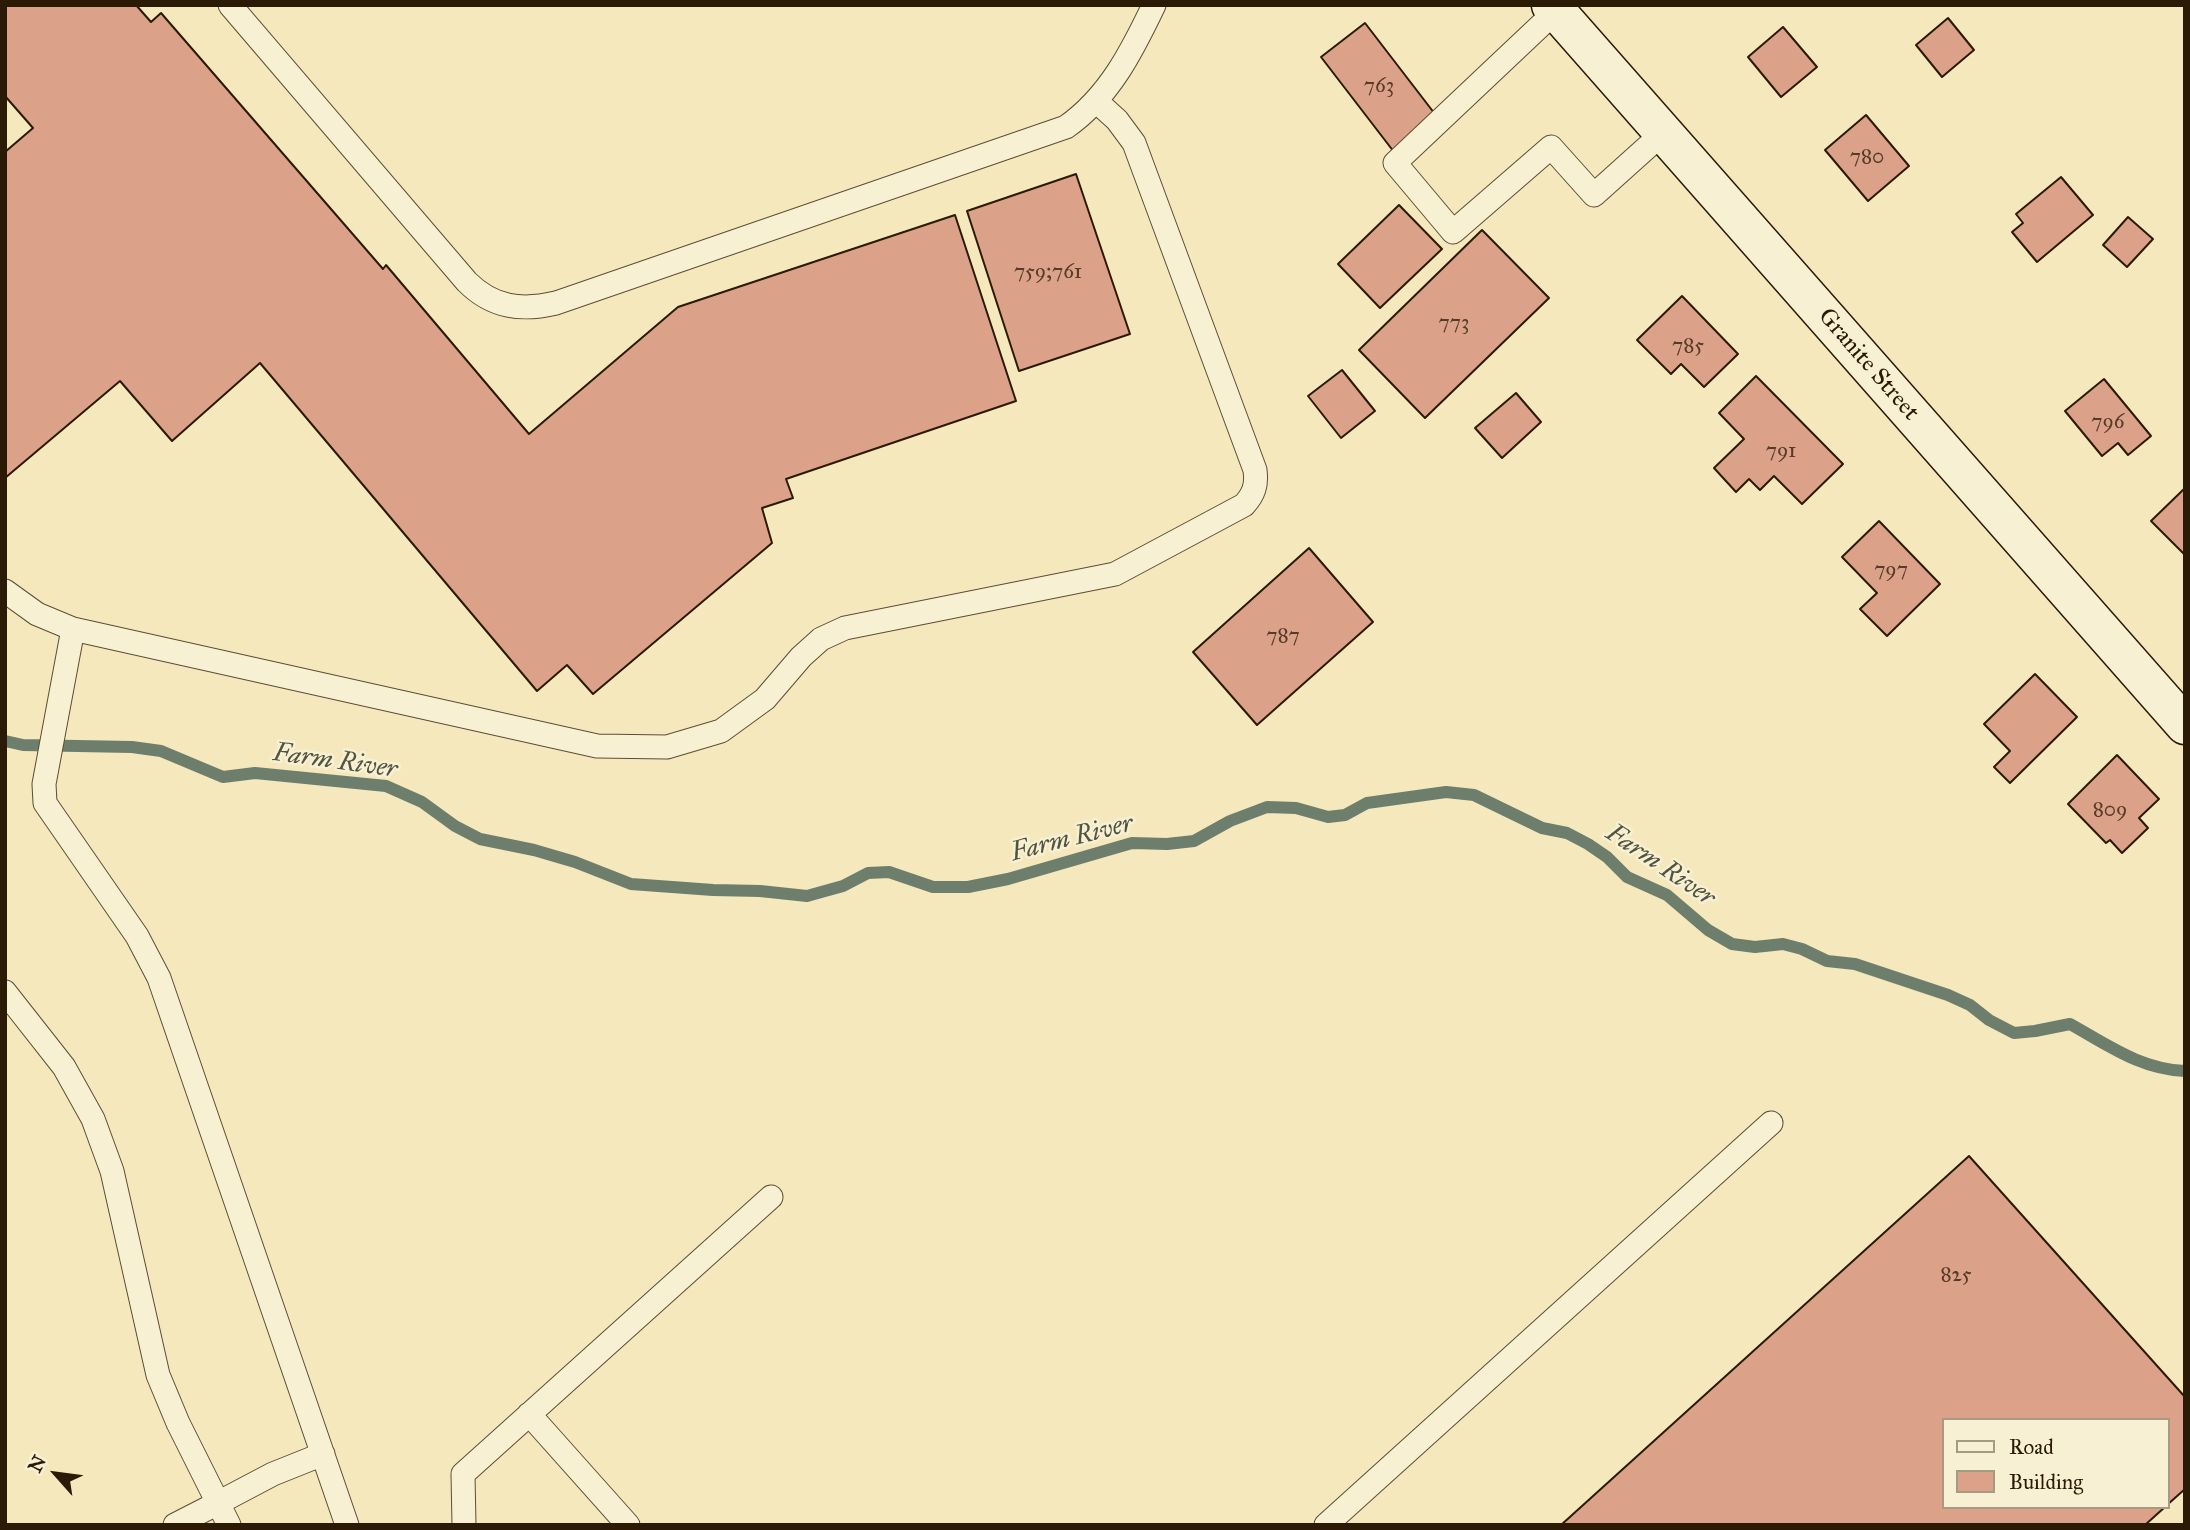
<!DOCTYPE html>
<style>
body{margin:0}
#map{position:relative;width:2190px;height:1530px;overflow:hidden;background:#f4e8bc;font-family:"IM FELL Great Primer",serif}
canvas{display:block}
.frame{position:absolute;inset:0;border:7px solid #2a1a06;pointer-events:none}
.legend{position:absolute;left:1942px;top:1418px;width:228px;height:91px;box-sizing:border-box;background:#f8f0d3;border:2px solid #a69a81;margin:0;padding:9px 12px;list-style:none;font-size:21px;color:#2a1a06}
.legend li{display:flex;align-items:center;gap:14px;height:35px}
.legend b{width:35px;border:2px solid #a69a81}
.north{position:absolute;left:21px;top:1439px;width:70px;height:70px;-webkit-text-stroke:5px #f8f0d3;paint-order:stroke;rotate:298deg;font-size:19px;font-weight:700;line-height:28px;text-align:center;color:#2a1a06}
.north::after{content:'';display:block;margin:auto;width:24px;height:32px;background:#2a1a06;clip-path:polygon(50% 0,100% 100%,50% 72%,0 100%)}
</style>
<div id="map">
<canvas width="2190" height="1530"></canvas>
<div class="frame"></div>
<ul class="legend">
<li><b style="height:9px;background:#f8f0d3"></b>Road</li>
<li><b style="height:19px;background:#dca189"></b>Building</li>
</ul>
<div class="north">N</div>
</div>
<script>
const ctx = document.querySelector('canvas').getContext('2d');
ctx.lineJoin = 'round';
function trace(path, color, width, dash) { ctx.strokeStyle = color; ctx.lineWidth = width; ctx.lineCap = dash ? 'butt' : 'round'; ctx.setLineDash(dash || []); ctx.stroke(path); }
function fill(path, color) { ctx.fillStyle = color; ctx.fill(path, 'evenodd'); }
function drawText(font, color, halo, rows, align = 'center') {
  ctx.font = font + ' "IM FELL Great Primer",serif'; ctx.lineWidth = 5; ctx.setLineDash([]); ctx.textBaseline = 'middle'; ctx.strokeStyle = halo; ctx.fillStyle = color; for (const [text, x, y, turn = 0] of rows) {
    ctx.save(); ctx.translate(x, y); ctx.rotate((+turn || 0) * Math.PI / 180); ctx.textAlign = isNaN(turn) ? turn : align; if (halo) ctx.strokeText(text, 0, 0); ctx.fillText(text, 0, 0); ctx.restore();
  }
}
const stream = new Path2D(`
 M5,741L23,745L132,747L161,751L223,777L255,773L386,786L422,802L455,826L480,839L534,850L575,862L631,884L713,890L760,891L807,896L843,886L868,873L889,872L933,887H968L1008,879L1132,843L1167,844L1194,841L1230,821L1267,807L1296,808L1328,817L1345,815L1367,803L1446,792L1474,795L1542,828L1567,833L1588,844L1607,857L1627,877L1667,895L1708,930L1732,944L1755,947L1783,944L1802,949L1827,961L1855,964L1948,995L1970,1005L1989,1020L2014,1033L2035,1031L2070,1024C2108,1045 2140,1069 2185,1071`);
const building = new Path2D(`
 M5,5H136L151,22L161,13L383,269L386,265L529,434L678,307L955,215L1016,401L786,479L793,498L762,508L772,543L593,694L567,665L537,691L260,363L172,441L120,381L5,478V152L33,128L5,96Z
 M1948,18L1974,50L1942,77L1916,45Z
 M1365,23L1438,118L1394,152L1321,57Z
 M1783,27L1817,67L1781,97L1748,57Z
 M1866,115L1909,166L1868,201L1825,150Z
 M1076,174L1130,334L1019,371L967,211Z
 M2061,177L2093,215L2037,262L2012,232L2023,223L2016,214Z
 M1399,205L1442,249L1380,308L1338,264Z
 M2128,217L2153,239L2127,267L2103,245Z
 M1482,230L1549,298L1425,418L1359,350Z
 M1682,296L1738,354L1704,387L1681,364L1671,374L1637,340Z
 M1342,370L1375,411L1341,438L1308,396Z
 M1756,376L1843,464L1802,504L1774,476L1760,490L1749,479L1736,492L1714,468L1744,439L1719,413Z
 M2104,379L2151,436L2128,455L2118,443L2102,456L2065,411Z
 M1516,393L1541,422L1502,458L1475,428Z
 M2185,488V555L2151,521Z
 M1879,521L1940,584L1887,636L1860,609L1877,593L1842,557Z
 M1309,548L1373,622L1257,725L1193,652Z
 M2035,674L2077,717L2010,783L1994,767L2010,751L1984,724Z
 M2117,755L2159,799L2139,818L2148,828L2122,853L2110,840L2106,843L2068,804Z
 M1969,1156L2185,1397V1489L2167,1505V1420H1943V1507H2165L2145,1525H1561Z`);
const lane = new Path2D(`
 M230,5L467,282C493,308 522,311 556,303L1066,127C1109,97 1132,51 1154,5
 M1556,11L1395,163L1453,232L1551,147L1594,195L1663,133
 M5,591L37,614L73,629L597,746L667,747L721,731L765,699L801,657L821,639L845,628L1115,574L1244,505C1254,494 1257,485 1255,470L1134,143L1117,120L1096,101
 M73,629L44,784L45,803L137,936L159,978L347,1525
 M5,992L64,1067L93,1119L112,1171L158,1375L178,1423L218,1503L175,1525
 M529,1414L628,1525
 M229,1525L218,1503L273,1474L323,1454
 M464,1525L463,1474L771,1197
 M1326,1525L1771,1123`);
const secondary = new Path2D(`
 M1551,5L2185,725`);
const numberNames = [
 ["763",1379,87],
 ["780",1867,158],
 ["759;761",1048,273],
 ["773",1454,324],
 ["785",1688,347],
 ["796",2108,423],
 ["791",1781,452],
 ["797",1891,571],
 ["787",1283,637],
 ["809",2110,811],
 ["825",1956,1276]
];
const streetNames = [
 ["Granite Street",1868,365,49]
];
const waterNames = [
 ["Farm River",335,762,8],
 ["Farm River",1072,839,-14],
 ["Farm River",1660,866,34]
];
trace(stream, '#6e7e6c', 12);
fill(building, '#dca189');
trace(building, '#2a1a06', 2);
trace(lane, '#5c4e34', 25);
trace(secondary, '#2a1a06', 41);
trace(lane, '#f8f0d3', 23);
trace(secondary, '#f8f0d3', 38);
drawText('21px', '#563c27', null, numberNames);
drawText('24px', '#2a1a06', '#f8f0d3', streetNames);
drawText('italic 26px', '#525442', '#f8f0d3', waterNames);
</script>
